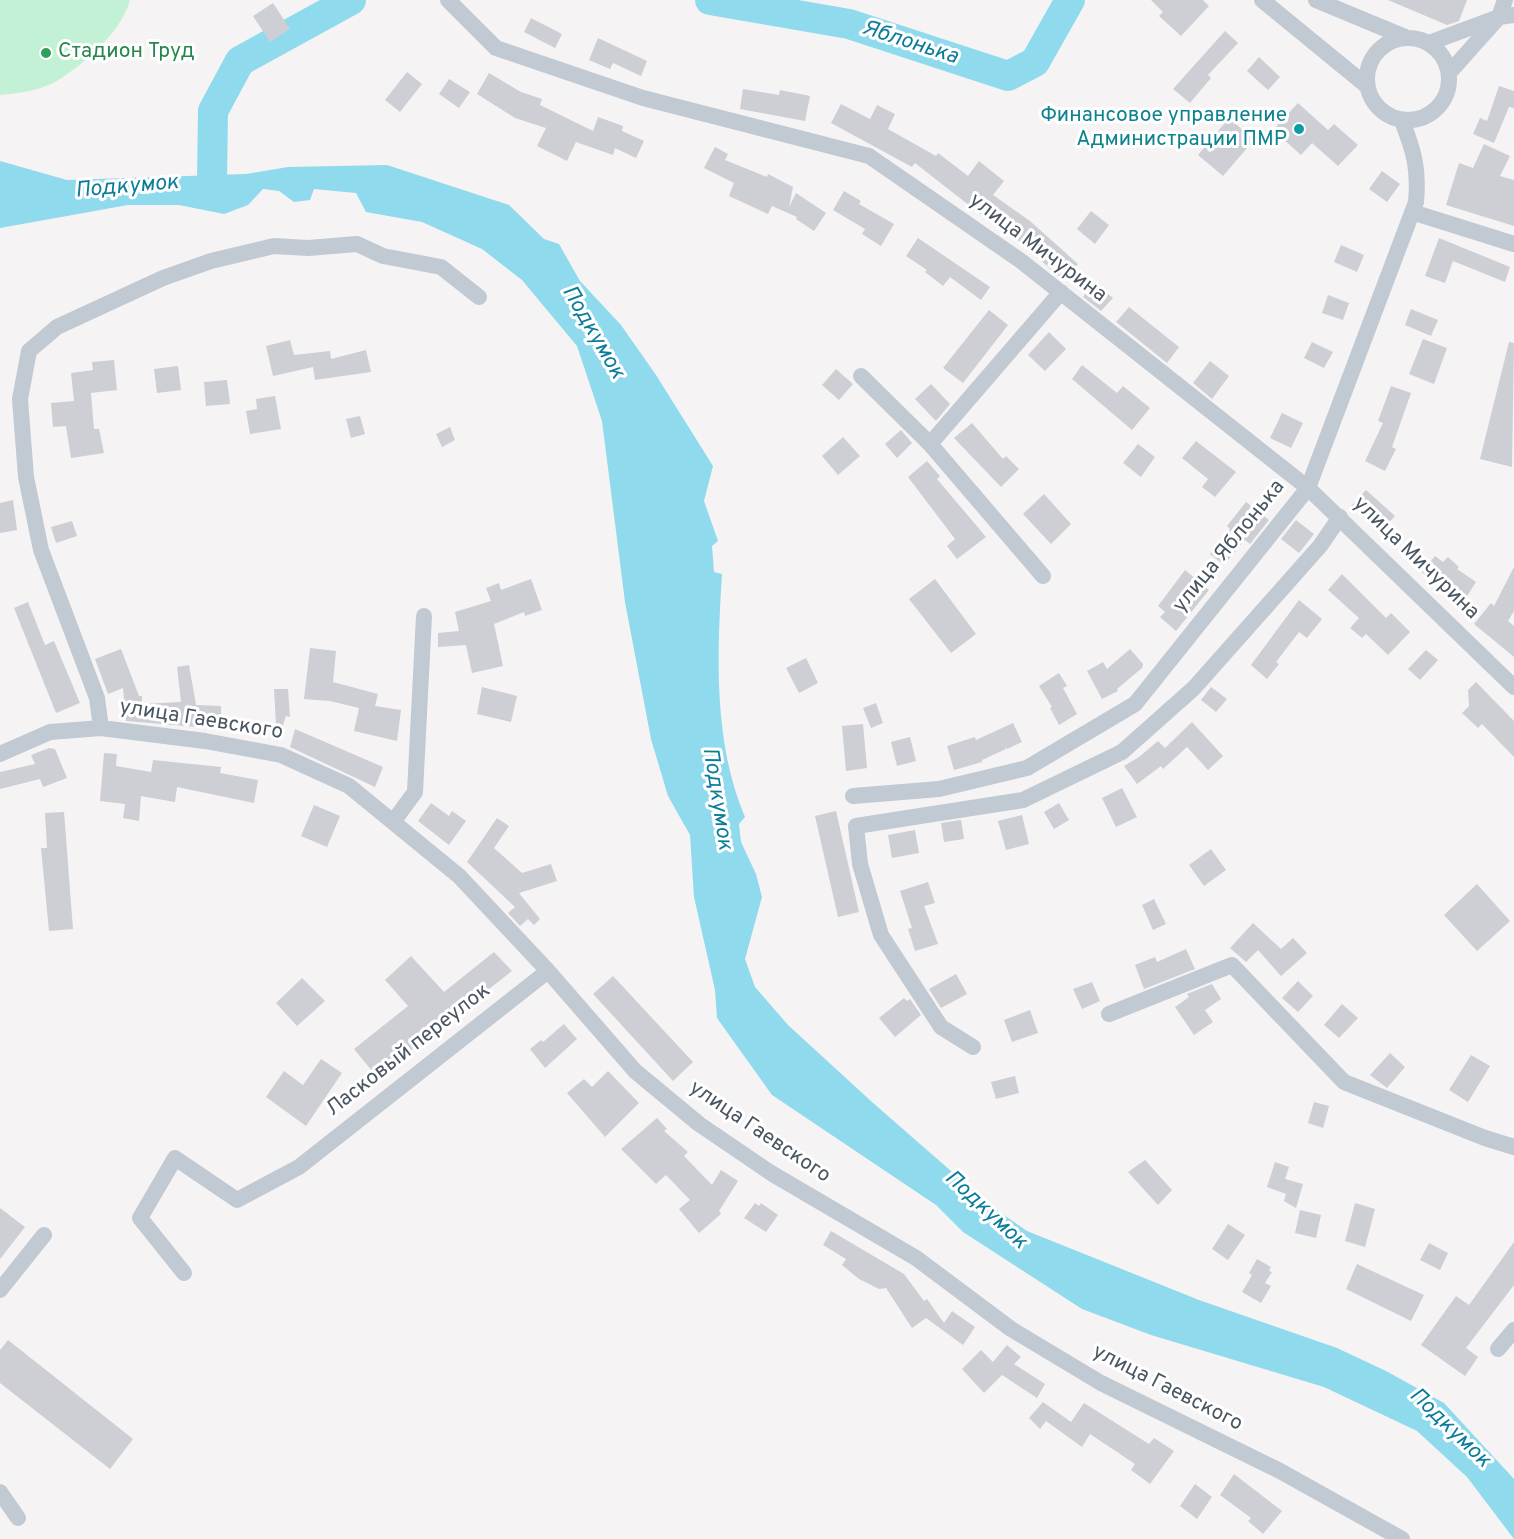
<!DOCTYPE html>
<meta charset="utf-8">
<style>
body{margin:0}
canvas{display:block;background:#f5f3f3}
</style>
<canvas width="1514" height="1539"></canvas>
<script>
const ctx = document.querySelector('canvas').getContext('2d');
ctx.lineJoin = 'round';
function fill(path, color) { ctx.fillStyle = color; ctx.fill(path, 'evenodd'); }
function trace(path, color, width, dash) { ctx.strokeStyle = color; ctx.lineWidth = width; ctx.lineCap = dash ? 'butt' : 'round'; ctx.setLineDash(dash || []); ctx.stroke(path); }
function drawText(font, color, halo, rows, align = 'center') {
  ctx.font = font + ' Overpass,sans-serif'; ctx.lineWidth = 6; ctx.setLineDash([]); ctx.textBaseline = 'middle'; ctx.strokeStyle = halo; ctx.fillStyle = color; for (const [text, x, y, turn = 0] of rows) {
    ctx.save(); ctx.translate(x, y); ctx.rotate((+turn || 0) * Math.PI / 180); ctx.textAlign = isNaN(turn) ? turn : align; if (halo) ctx.strokeText(text, 0, 0); ctx.fillText(text, 0, 0); ctx.restore();
  }
}
const green = new Path2D(`
 M0,0H130C121,33 83,65 55,82C38,91 19,93 0,95Z`);
const water = new Path2D(`
 M0,161L67,180L246,174L288,167L387,165L509,205L544,239L559,244L580,281L621,325L656,375L713,466L704,501L718,541L712,546L714,572L722,574C717,654 713,742 745,817L739,824L741,842L756,874L762,897L745,959L755,987L788,1025L872,1102L991,1206L1027,1231L1199,1300L1337,1348L1386,1371L1444,1403L1514,1479V1539L1467,1477L1417,1431L1324,1387L1151,1335L1082,1309L963,1232L936,1205L772,1095L717,1018L715,990L694,897L690,835L668,796L651,739L625,602L602,421L577,346L522,280L482,249L422,222L366,212L356,193L314,189L310,200L294,202L279,191L263,189L248,205L224,214L179,205H128L0,228Z`);
const river = new Path2D(`
 M710,0L849,24L1008,76L1035,62L1070,0
 M212,181L213,111L240,61L351,0`);
const building = new Path2D(`
 M1151,0H1203L1209,6L1181,36L1159,16L1163,12Z
 M1388,0H1467L1459,21L1447,25Z
 M273,3L290,29L270,42L253,16Z
 M531,18L562,34L555,48L524,32Z
 M1225,31L1238,43L1208,75L1211,78L1190,103L1173,89Z
 M598,38L647,61L641,76L613,63L610,69L589,60Z
 M1259,57L1280,77L1268,90L1247,71Z
 M407,72L422,84L400,112L385,100Z
 M489,73L521,92L542,99L540,105L593,131L598,117L623,126L622,131L644,141L636,158L615,148L613,155L576,142L567,161L537,146L546,128L515,118L477,94Z
 M449,79L470,92L459,108L439,94Z
 M1499,86L1514,91V108L1509,107L1494,143L1473,134L1480,118L1487,121Z
 M743,89L779,95L780,90L810,96L805,121L740,109Z
 M1298,103L1328,130L1334,124L1358,145L1338,166L1312,143L1301,155L1273,130Z
 M841,104L870,119L877,105L895,114L888,129L936,156L938,153L968,176L979,161L1004,181L993,195L1030,221L1078,264L1063,280L1003,227L1001,229L979,213L915,163L912,167L831,123Z
 M1229,118L1254,140L1223,176L1198,155Z
 M1484,144L1510,156L1500,176L1514,180V226L1446,205L1459,163L1473,168Z
 M715,147L728,154L725,160L767,177L768,174L793,187L789,207L796,193L826,213L814,231L796,219L797,217L772,206L768,214L729,196L734,183L704,168Z
 M1382,171L1400,184L1387,202L1369,189Z
 M844,191L861,201L859,204L894,224L881,246L862,234L865,229L833,210Z
 M1091,211L1109,225L1095,244L1077,229Z
 M918,238L990,287L981,300L950,277L943,286L925,272L927,270L906,256Z
 M1439,238L1510,267L1505,282L1453,261L1445,283L1425,276Z
 M1341,245L1364,255L1357,272L1334,262Z
 M1094,283L1113,298L1101,311L1083,297Z
 M1328,295L1349,303L1343,320L1322,313Z
 M1129,307L1179,347L1167,363L1116,322Z
 M1411,309L1438,320L1431,336L1405,325Z
 M989,310L1008,325L963,383L943,368Z
 M1049,332L1066,349L1045,371L1028,355Z
 M1423,339L1447,348L1434,384L1409,374Z
 M290,340L294,355L330,351L331,359L366,350L371,372L315,380L313,367L273,376L266,346Z
 M1312,342L1333,352L1324,368L1304,358Z
 M1509,342L1514,343L1512,467L1480,459Z
 M114,360L117,390L91,393L94,429H99L104,453L71,458L66,426L53,427L51,403L74,401L71,373L93,370L92,362Z
 M1210,361L1229,376L1212,399L1193,383Z
 M1082,365L1117,393L1123,386L1150,408L1132,430L1072,379Z
 M178,366L181,390L157,393L154,369Z
 M836,369L853,384L839,400L822,385Z
 M227,380L230,404L206,406L204,382Z
 M931,384L950,404L936,421L915,399Z
 M1391,386L1411,393L1392,447L1396,449L1385,471L1365,461L1383,423L1378,421Z
 M275,396L281,429L250,434L246,411L257,409L256,399Z
 M1282,413L1303,423L1291,448L1270,438Z
 M360,416L365,434L351,438L346,419Z
 M972,423L1003,459L1006,456L1019,469L1001,487L954,438Z
 M450,427L455,440L442,447L436,434Z
 M901,430L912,443L897,458L885,444Z
 M843,437L860,456L838,475L822,456Z
 M1196,441L1236,472L1215,497L1202,487L1208,479L1182,458Z
 M1138,444L1155,457L1141,477L1123,463Z
 M927,461L940,476L937,479L986,537L957,559L947,546L955,539L908,477Z
 M1366,490L1395,516L1380,532L1351,506Z
 M1044,494L1071,524L1051,544L1023,514Z
 M13,500L17,530L0,533V503Z
 M1246,502L1269,520L1250,544L1245,540L1224,565L1210,554L1230,529L1227,526Z
 M1296,520L1314,534L1299,553L1281,539Z
 M72,521L77,536L56,543L51,527Z
 M1435,556L1443,562L1448,557L1459,567L1457,569L1476,582L1464,601L1451,589L1447,593L1422,572Z
 M1514,567V611L1508,621L1514,626V657L1474,624L1491,603L1494,606Z
 M1185,570L1209,590L1176,631L1160,617L1165,612L1158,606Z
 M1342,574L1386,618L1391,613L1410,632L1388,655L1366,634L1362,638L1350,628L1359,618L1328,590Z
 M531,579L542,610L525,616L524,612L494,624L503,666L472,673L466,645L438,647V633L459,631L455,612L491,601L486,588L499,583L501,590Z
 M935,579L976,634L951,653L909,599Z
 M1299,600L1322,619L1307,638L1299,632L1276,662L1279,664L1267,679L1251,665Z
 M28,602L45,645L54,641L80,703L56,713L14,608Z
 M310,648L336,651L333,682L378,694L375,706L401,710L397,741L354,731L359,708L330,701L304,699Z
 M121,649L139,696H142V704L181,702L177,667L189,665L196,705L221,706V729L126,721L123,688L108,694L95,659Z
 M1130,649L1143,664L1142,668L1117,689L1118,691L1102,699L1087,671L1103,662L1107,669Z
 M1426,650L1438,660L1420,680L1408,669Z
 M806,658L818,683L799,693L786,668Z
 M1059,673L1067,686L1063,688L1077,714L1059,725L1050,708L1052,707L1039,686Z
 M1476,682L1514,721V757L1482,724L1478,728L1462,713L1469,706L1468,690Z
 M482,687L517,696L511,722L477,714Z
 M1211,687L1227,699L1216,712L1201,700Z
 M274,689H288L290,717L286,716L277,743Z
 M876,703L883,723L871,728L863,708Z
 M1192,722L1223,756L1208,770L1187,747L1163,769L1161,766L1137,784L1124,766L1139,757L1158,741L1165,748Z
 M1013,723L1022,742L1007,749L1005,746L1006,749L982,760V762L954,770L947,746L975,737L976,740Z
 M863,724L867,768L846,771L842,726Z
 M295,729L383,767L375,787L290,747Z
 M910,737L916,761L897,766L891,742Z
 M49,748L55,749L67,778L43,787L40,779L0,789V772L35,764L31,755Z
 M104,753L117,754L116,766L151,772L153,760L221,767L220,773L258,780L254,803L177,787L175,802L141,796L139,821L123,818L125,804L100,801Z
 M1122,788L1137,817L1116,827L1102,798Z
 M431,803L449,816L452,811L466,821L449,845L418,821Z
 M1059,803L1069,820L1054,829L1044,812Z
 M314,805L340,816L327,847L301,836Z
 M836,811L859,912L838,917L815,816Z
 M64,812L73,929L49,931L41,848H47L45,813Z
 M1022,815L1029,844L1006,850L998,821Z
 M497,818L509,826L494,848L522,873L551,864L557,881L519,893L540,919L534,925L528,919L520,926L508,913L515,907L467,862Z
 M961,820L964,839L944,842L941,823Z
 M915,830L919,853L892,858L888,835Z
 M1211,849L1226,870L1204,886L1189,865Z
 M928,882L935,903L924,906L938,944L915,951L908,929L912,928L900,891Z
 M1477,884L1510,921L1477,951L1444,915Z
 M1154,899L1166,924L1153,930L1142,905Z
 M1253,923L1281,949L1293,938L1307,953L1281,976L1258,950L1246,962L1230,948Z
 M1186,949L1195,969L1144,989L1135,965L1155,957L1157,962Z
 M494,952L512,971L377,1077L354,1049L408,1006L385,980L411,956L444,992Z
 M956,974L967,994L941,1008L929,989Z
 M613,976L693,1062L673,1081L593,994Z
 M302,978L325,1001L297,1026L276,1003Z
 M1298,981L1313,996L1298,1012L1282,998Z
 M1092,982L1100,1001L1082,1009L1073,989Z
 M1212,984L1221,999L1205,1010L1213,1022L1194,1035L1175,1007L1189,997L1187,994Z
 M904,998L907,1001L910,999L921,1015L895,1037L879,1018Z
 M1342,1004L1358,1018L1339,1038L1324,1025Z
 M1030,1010L1038,1033L1012,1042L1004,1020Z
 M564,1024L577,1039L545,1068L530,1049L541,1040L543,1042Z
 M1390,1053L1405,1067L1387,1088L1370,1075Z
 M1471,1055L1490,1066L1468,1102L1449,1090Z
 M321,1059L342,1073L306,1126L266,1097L284,1071L303,1085Z
 M608,1071L639,1103L605,1137L567,1093L584,1079L592,1087Z
 M1015,1076L1019,1093L996,1099L991,1082Z
 M1314,1102L1329,1106L1323,1128L1308,1123Z
 M657,1118L667,1129L664,1131L688,1152L684,1156L712,1185L721,1170L738,1181L719,1211L721,1214L699,1233L679,1209L690,1200L666,1175L656,1184L621,1149Z
 M1145,1160L1172,1190L1158,1205L1128,1172Z
 M1275,1162L1289,1167L1285,1179L1303,1184L1296,1208L1284,1201L1286,1194L1267,1187Z
 M755,1203L759,1206L761,1203L778,1215L766,1232L744,1218Z
 M1355,1203L1375,1209L1365,1247L1345,1241Z
 M0,1208L25,1227L0,1259Z
 M1300,1210L1321,1215L1316,1238L1295,1233Z
 M1228,1224L1245,1235L1228,1260L1212,1249Z
 M831,1231L904,1274L924,1301L927,1299L944,1323L952,1311L975,1327L963,1345L926,1318L912,1328L886,1288L879,1289L859,1279L842,1265L846,1259L823,1245Z
 M1514,1242V1285L1466,1348L1478,1357L1465,1376L1421,1345L1456,1296L1469,1305Z
 M1429,1243L1448,1253L1440,1270L1420,1260Z
 M1257,1259L1271,1267L1269,1271L1272,1272L1265,1283L1271,1286L1261,1303L1242,1292L1252,1275L1249,1273Z
 M1357,1264L1424,1295L1411,1321L1346,1289Z
 M8,1340L133,1439L110,1469L0,1383V1350Z
 M1007,1345L1021,1357L1014,1364L1045,1384L1037,1398L1002,1375L984,1393L962,1369L981,1350L993,1362Z
 M1043,1402L1071,1422L1084,1403L1149,1444L1154,1438L1174,1451L1150,1484L1131,1470L1135,1464L1090,1434L1082,1447L1046,1421L1040,1429L1029,1418Z
 M1234,1474L1282,1511L1263,1534L1248,1521L1251,1518L1220,1495Z
 M1195,1484L1212,1497L1197,1519L1180,1506Z`);
const minor = new Path2D(`
 M448,0L496,48L643,98L869,156L1021,261L1308,488L1514,687
 M1262,0L1367,86
 M1316,0L1405,37
 M1367 79a41 41 0 1 1 82 0a41 41 0 1 1-82 0Z
 M1429,43L1499,17L1514,15
 M1449,73L1499,17L1505,0
 M1412,212L1514,244
 M861,376L930,444L1043,576
 M930,444L1061,292
 M101,728L97,698L41,550L26,477L20,399L29,351L57,327L163,278L211,261L274,246L308,248L357,244L383,256L441,267L479,297
 M0,754L50,732L101,728L205,741L281,755L349,786L459,876L548,971L635,1071L699,1124L771,1173L916,1258L1011,1329L1101,1383L1280,1471L1402,1539
 M853,796L939,789L1027,768L1135,704L1308,488L1416,202C1419,169 1414,151 1402,121
 M393,822L415,792L424,616
 M1109,1014L1232,965L1344,1082L1485,1138L1514,1147
 M973,1047L941,1027L881,935L860,864L856,826L1023,800L1122,752L1194,688L1320,546L1340,517
 M184,1273L140,1218L175,1158L237,1200L299,1167L548,971
 M0,1290L44,1235
 M1498,1349L1514,1330
 M0,1492L18,1518`);
const markers = [
 [46,53,6,"#2e9e5b"],
 [1299,129,6,"#0f9aa8"]
];
const leisureNames = [
 ["Стадион Труд",58,53]
];
const cultureNames = [
 ["Финансовое управление",1287,117],
 ["Администрации ПМР",1287,141]
];
const streetNames = [
 ["улица Мичурина",1037,249,37],
 ["улица Яблонька",1230,547,-51],
 ["улица Мичурина",1415,559,44],
 ["улица Гаевского",201,721,9],
 ["Ласковый переулок",409,1051,-38],
 ["улица Гаевского",759,1133,34],
 ["улица Гаевского",1167,1389,27]
];
const waterNames = [
 ["Яблонька",910,44,18],
 ["Подкумок",127,188,-5],
 ["Подкумок",592,333,60],
 ["Подкумок",716,799,81],
 ["Подкумок",985,1211,43],
 ["Подкумок",1449,1429,44]
];
fill(green, '#c3f1d5');
fill(water, '#90daee');
trace(river, '#90daee', 30);
fill(building, '#cdcfd5');
trace(minor, '#c1cad2', 16);
for (const [x, y, r, color] of markers) { const dot = new Path2D(); dot.arc(x, y, r, 0, 2 * Math.PI); ctx.fillStyle = color; ctx.fill(dot); trace(dot, '#fff', 2); }
drawText('21px', '#27864d', '#fff', leisureNames, 'left');
drawText('21px', '#0d838f', '#fff', cultureNames, 'right');
drawText('21px', '#4a5661', '#fff', streetNames);
drawText('italic 22px', '#0c7c9b', '#fff', waterNames);
</script>
